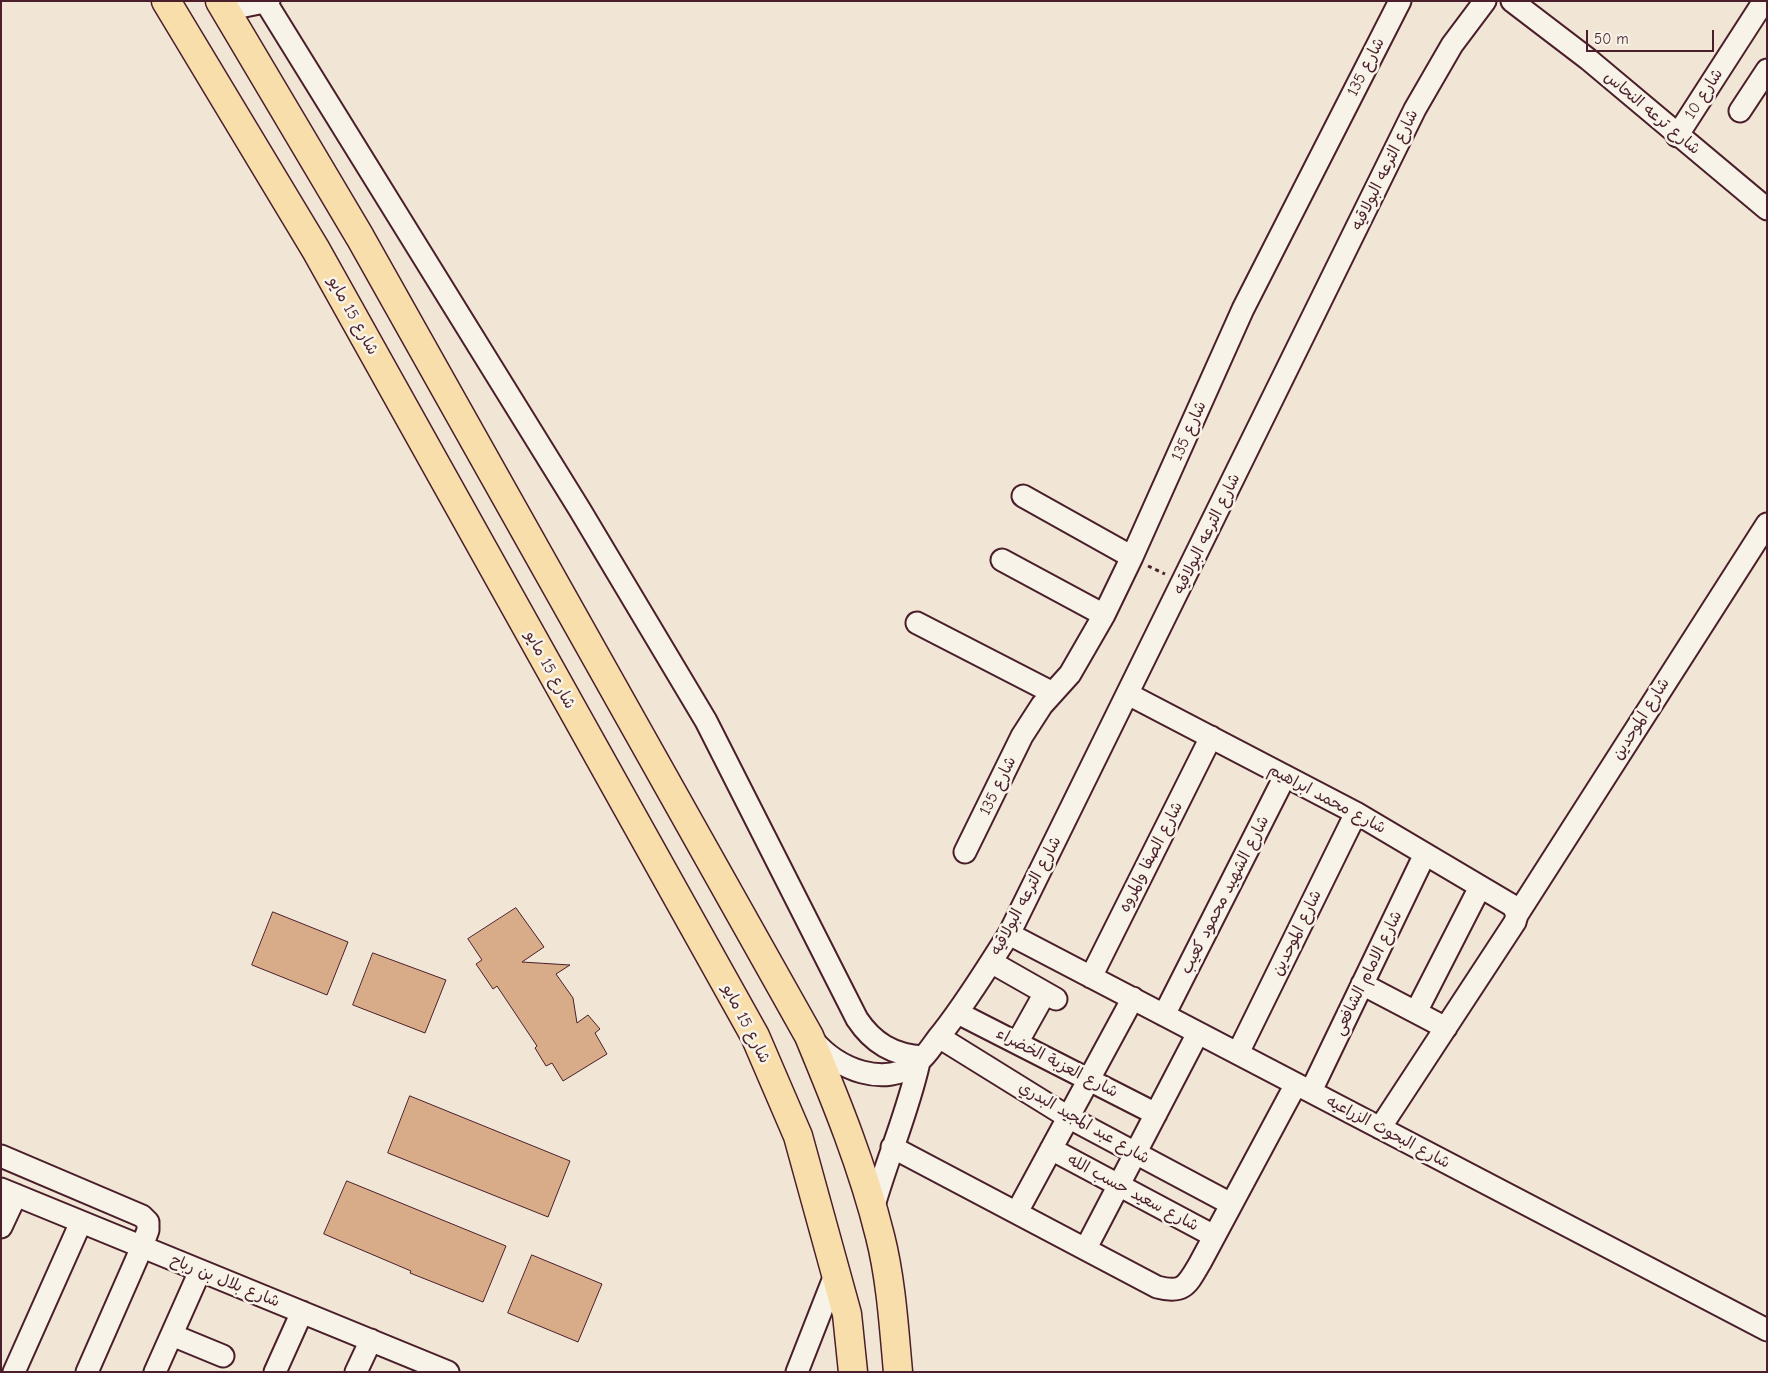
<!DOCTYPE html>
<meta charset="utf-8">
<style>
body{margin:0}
#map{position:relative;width:1768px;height:1373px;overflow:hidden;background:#f1e5d5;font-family:"Comic Neue",sans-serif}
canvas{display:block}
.frame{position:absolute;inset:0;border:2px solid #4a1f2b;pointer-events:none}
.scale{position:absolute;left:1586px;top:30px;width:128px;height:22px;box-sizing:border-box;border:2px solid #4a1f2b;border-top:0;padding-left:6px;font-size:15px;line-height:18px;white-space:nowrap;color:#4a1f2b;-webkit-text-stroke:4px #f7f3e8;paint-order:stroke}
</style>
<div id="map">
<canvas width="1768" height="1373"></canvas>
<div class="frame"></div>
<div class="scale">50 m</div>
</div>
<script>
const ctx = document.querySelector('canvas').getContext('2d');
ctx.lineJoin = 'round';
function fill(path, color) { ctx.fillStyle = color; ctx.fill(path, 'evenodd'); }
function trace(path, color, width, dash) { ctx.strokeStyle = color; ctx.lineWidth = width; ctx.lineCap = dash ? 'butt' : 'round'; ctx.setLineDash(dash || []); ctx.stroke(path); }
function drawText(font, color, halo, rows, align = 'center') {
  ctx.font = font + ' "Comic Neue","Playpen Sans Arabic",sans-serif'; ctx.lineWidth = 5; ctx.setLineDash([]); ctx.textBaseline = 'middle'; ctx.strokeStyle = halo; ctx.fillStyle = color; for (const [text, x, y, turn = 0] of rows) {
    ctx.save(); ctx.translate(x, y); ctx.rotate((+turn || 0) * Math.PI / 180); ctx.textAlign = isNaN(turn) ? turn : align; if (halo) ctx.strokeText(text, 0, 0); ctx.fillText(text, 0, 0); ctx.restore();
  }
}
const building = new Path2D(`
 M516,908L544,947L522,962L570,965L556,974L573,998L577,1023L588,1015L600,1029L595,1033L607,1054L563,1081L552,1063L546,1066L535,1048L537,1046L497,986L493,989L476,964L482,960L468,939Z
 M273,912L348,942L327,995L252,965Z
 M373,953L446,980L425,1033L353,1005Z
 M410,1096L570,1161L548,1217L388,1153Z
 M347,1181L506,1246L483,1302L410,1273L411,1271L324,1234Z
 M532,1255L602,1284L578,1342L508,1313Z`);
const path = new Path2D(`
 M1148,566L1165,574`);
const minor = new Path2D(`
 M265,1L580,510L706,721L857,1019C873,1043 893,1055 923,1057
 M1512,1L1588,59L1767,209
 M225,10L269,1
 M1740,111L1767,70
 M1677,136L1764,1
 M1023,496L1132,557
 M1002,560L1104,615
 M917,623L1053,693
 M1128,694L1356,813L1513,906L1517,915
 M965,852L1022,736L1042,705L1070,674L1104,615L1132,557L1243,309L1400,1
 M1009,934L1767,1330
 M991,962L1056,999
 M1091,977L1211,737
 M1362,984L1446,1028
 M1416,1012L1480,887
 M958,1013L1156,1114
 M1164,1015L1285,776
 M939,1037L1068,1117L1231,1204
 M813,1040C837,1069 885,1089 918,1062C926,1056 932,1046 938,1038C965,1005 986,969 1009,934L1415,109L1452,45L1485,1
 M1017,1043L1045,993
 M1238,1053L1356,813
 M1311,1091L1425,854
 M1380,1128L1515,922L1517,915L1767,524
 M892,1147L1157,1287C1184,1294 1187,1285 1200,1263L1296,1084
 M1051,1149L1214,1236
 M1,1156L142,1216L148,1222V1230L142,1247L87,1372
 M1,1189L448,1372
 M873,1209C887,1159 908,1112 919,1062
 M1017,1212L1133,998
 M1,1227L16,1195
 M1086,1248L1198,1033
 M172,1335L223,1356
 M14,1372L81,1222
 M155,1372L200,1271
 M275,1372L302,1312
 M356,1372L371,1340
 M797,1372L837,1270`);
const major = new Path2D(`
 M166,1L316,250L755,1036L798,1136L847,1314L853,1372
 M220,1L360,237L809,1036C836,1101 863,1167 880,1236C891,1279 894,1328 898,1372`);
const streetNames = [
 ["شارع 135",1366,67,-63],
 ["شارع 10",1704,94,-57],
 ["شارع ترعه النحاس",1652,113,40],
 ["شارع الترعه البولاقيه",1385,170,-64],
 ["شارع 15 مايو",353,316,61],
 ["شارع 135",1189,431,-66],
 ["شارع الترعه البولاقيه",1207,534,-64],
 ["شارع 15 مايو",550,670,61],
 ["شارع الموحدين",1641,719,-58],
 ["شارع 135",998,786,-64],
 ["شارع محمد ابراهيم",1327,799,28],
 ["شارع الصفا والمروه",1151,857,-63],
 ["شارع الشهيد محمود كعيب",1225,895,-63],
 ["شارع الترعه البولاقيه",1026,896,-62],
 ["شارع الموحدين",1297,933,-64],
 ["شارع الامام الشافعى",1368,973,-64],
 ["شارع 15 مايو",746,1024,63],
 ["شارع العزبة الخضراء",1057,1063,27],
 ["شارع عبد المجيد البدري",1084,1123,30],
 ["شارع البحوث الزراعيه",1388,1132,28],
 ["شارع سعيد حسب الله",1133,1193,28],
 ["شارع بلال بن رباح",225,1281,22]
];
fill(building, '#d8ab89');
trace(building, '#4a1f2b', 1);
trace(minor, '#4a1f2b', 25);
trace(major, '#4a1f2b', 31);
trace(path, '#4a1f2b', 3, [4, 4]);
trace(minor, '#f7f3e8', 21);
trace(major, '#f8deab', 28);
drawText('16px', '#4a1f2b', '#f7f3e8', streetNames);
</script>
